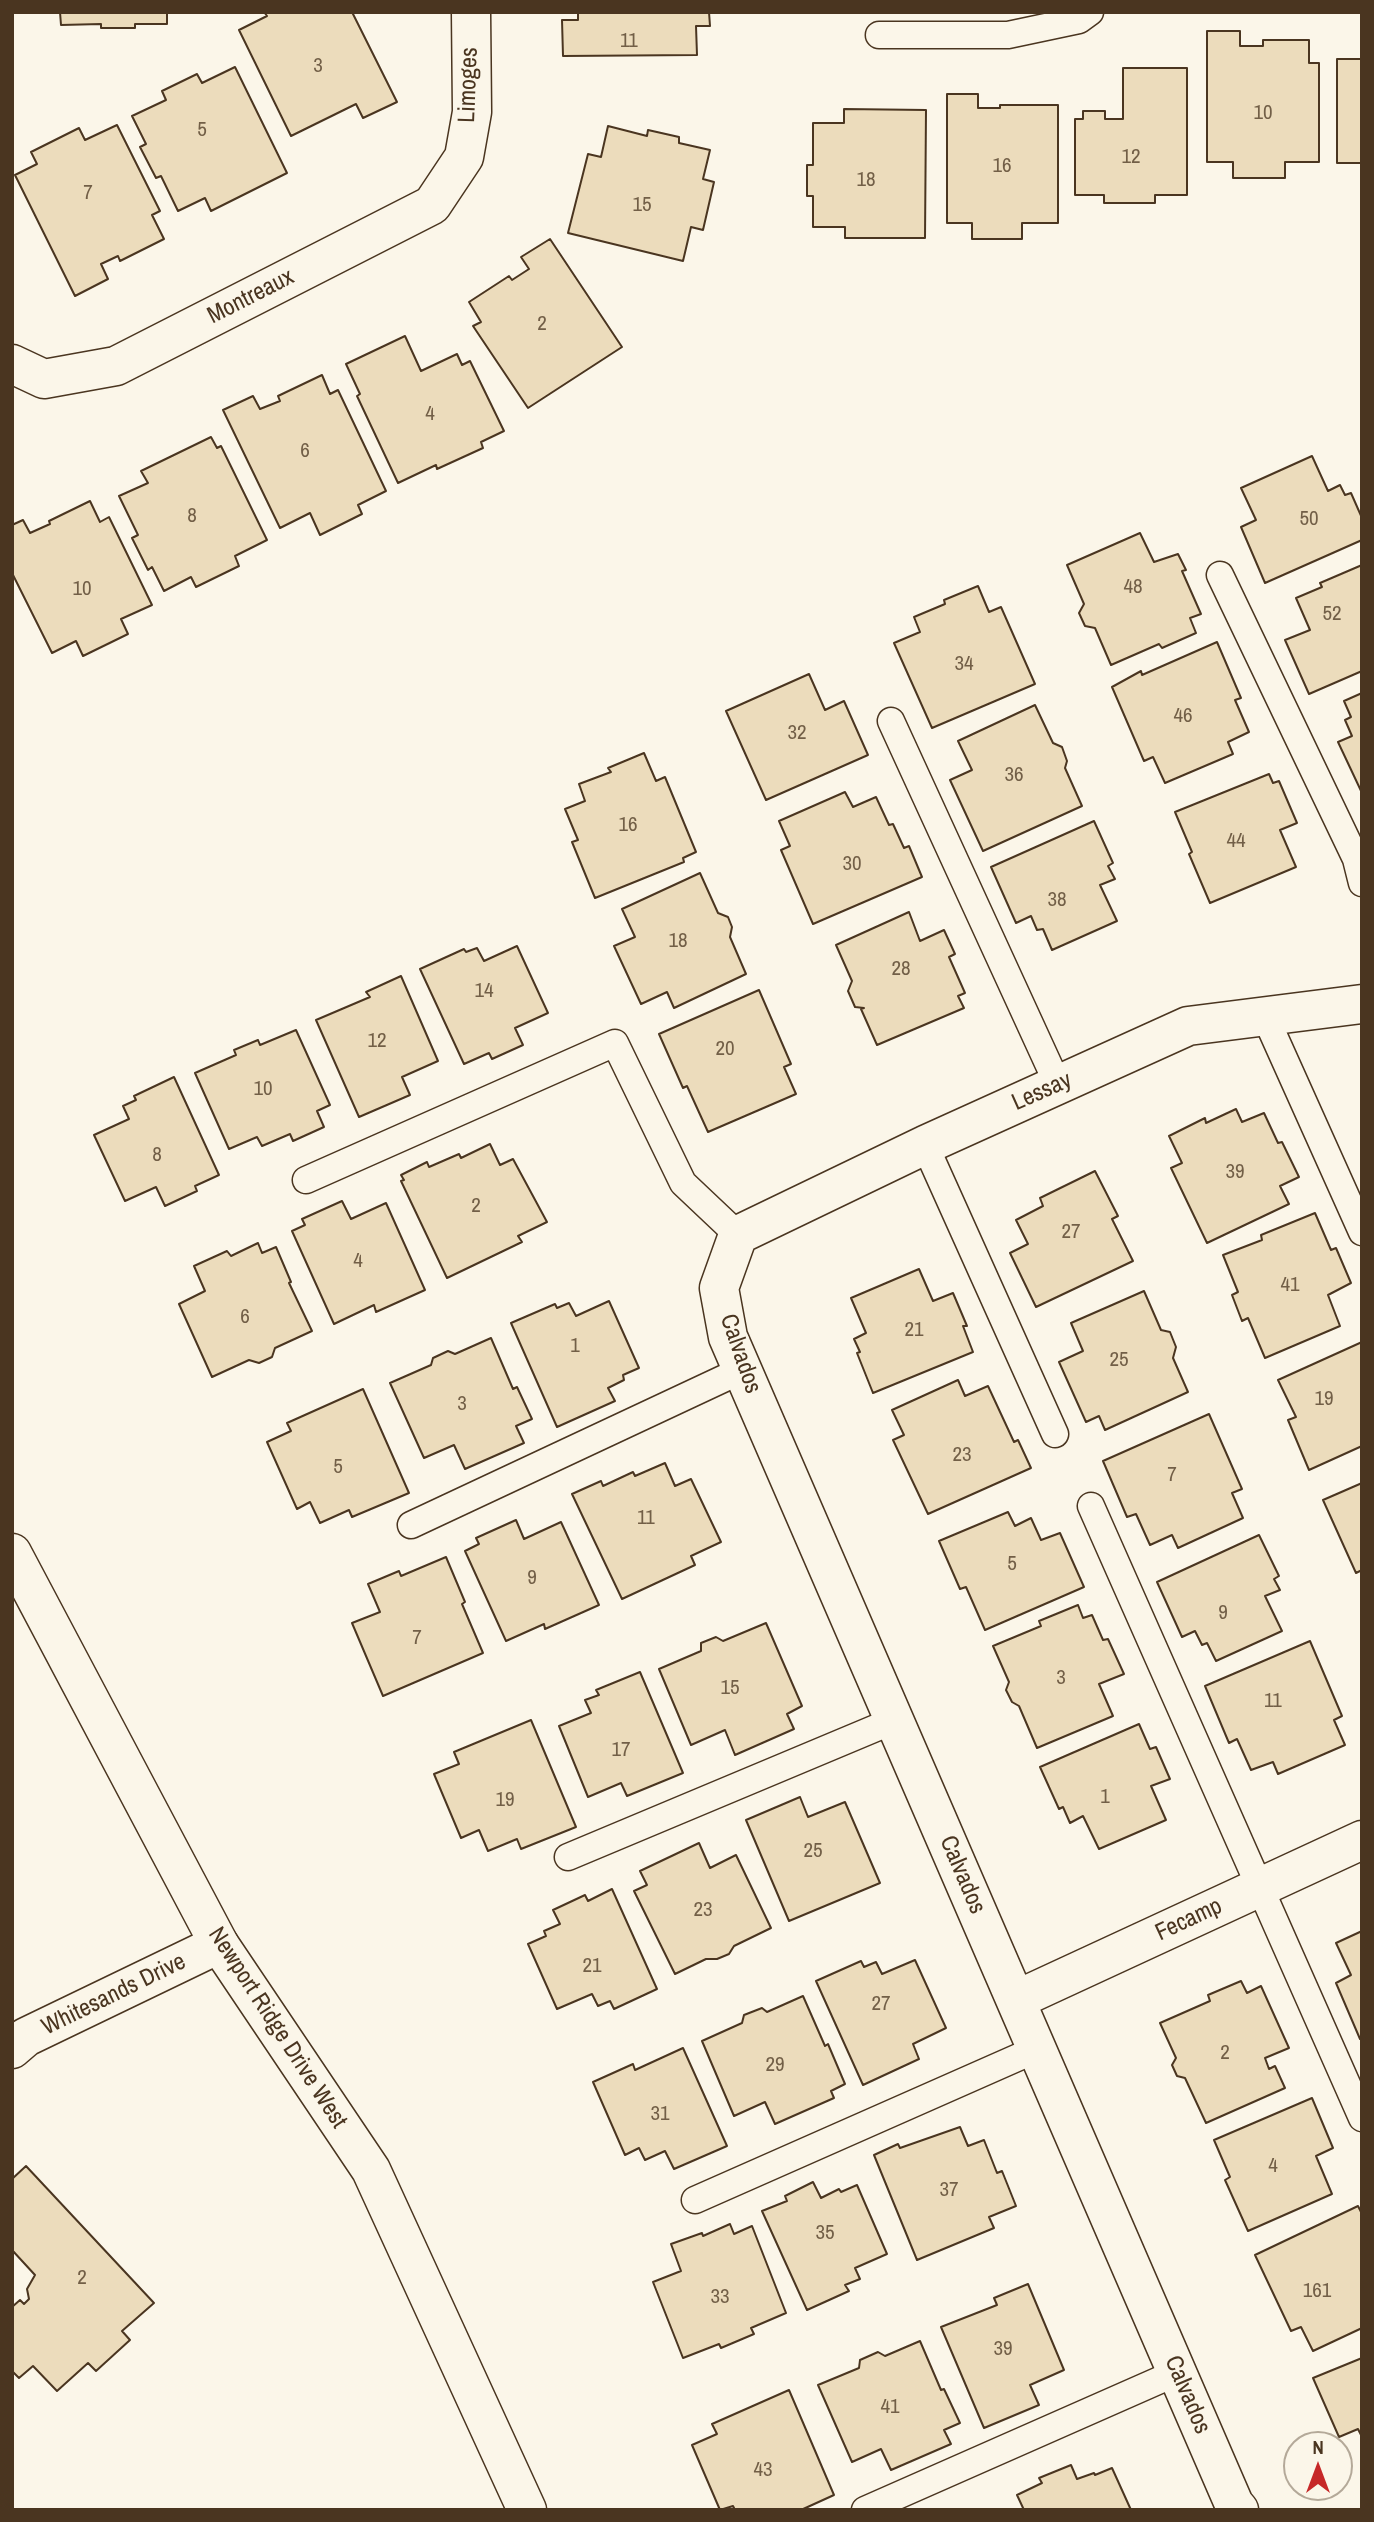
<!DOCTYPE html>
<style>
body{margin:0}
#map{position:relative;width:1374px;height:2522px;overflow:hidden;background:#fbf6e9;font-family:"Archivo Narrow",sans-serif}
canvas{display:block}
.frame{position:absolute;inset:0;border:14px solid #4a3520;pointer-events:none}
.north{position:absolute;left:1283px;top:2431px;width:70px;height:70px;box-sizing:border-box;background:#fbf6e9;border:2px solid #b4a999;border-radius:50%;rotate:0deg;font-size:19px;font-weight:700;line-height:28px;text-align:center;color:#4a3520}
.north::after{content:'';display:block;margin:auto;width:24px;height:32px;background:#c62828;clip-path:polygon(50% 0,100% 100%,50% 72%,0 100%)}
</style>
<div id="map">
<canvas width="1374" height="2522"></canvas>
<div class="frame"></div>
<div class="north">N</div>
</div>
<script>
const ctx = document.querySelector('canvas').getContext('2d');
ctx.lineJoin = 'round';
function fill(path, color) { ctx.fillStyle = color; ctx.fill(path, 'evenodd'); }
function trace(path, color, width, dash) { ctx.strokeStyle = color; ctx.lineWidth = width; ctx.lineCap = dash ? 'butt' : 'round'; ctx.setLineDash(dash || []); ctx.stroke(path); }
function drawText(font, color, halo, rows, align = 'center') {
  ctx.font = font + ' "Archivo Narrow",sans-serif'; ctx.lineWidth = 5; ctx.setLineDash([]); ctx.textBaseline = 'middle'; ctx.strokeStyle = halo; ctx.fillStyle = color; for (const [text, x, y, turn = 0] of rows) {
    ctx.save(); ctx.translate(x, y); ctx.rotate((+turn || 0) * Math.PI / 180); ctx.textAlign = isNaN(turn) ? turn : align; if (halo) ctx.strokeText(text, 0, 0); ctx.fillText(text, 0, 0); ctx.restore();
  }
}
const building = new Path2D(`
 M60,12H167V24H135V28H101V24L61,25Z
 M264,12H352L397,102L363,118L356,104L291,136L239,30L267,16Z
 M578,12H709L710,26H696L697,55L563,56L562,20H578Z
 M1207,31H1240V46H1263V40H1309V63H1319V162H1285V178H1233V162H1207Z
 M1337,59H1362V163H1337Z
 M235,67L287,173L211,211L205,198L178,211L161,176L156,178L140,147L146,144L132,116L166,100L162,91L197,74L202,83Z
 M1123,68H1187V195H1155V203H1104V195H1075V119H1083V111H1105V119H1123Z
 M947,94H978V108H1000V105H1058V223H1022V239H972V223H947Z
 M844,109L926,110L925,238H845V227H813V196H807V165H813V123H844Z
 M117,125L160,211L152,215L164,239L120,261L118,256L101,264L108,279L75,296L15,175L37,164L31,152L79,128L85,140Z
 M608,126L647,136L648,130L679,137V143L710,150L703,179L714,182L703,230L691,227L683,261L568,233L588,154L601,157Z
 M550,239L622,347L528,408L473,326L481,322L469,302L509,276L512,280L529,269L521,257Z
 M405,336L421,371L457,354L462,365L470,361L504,431L481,442L483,448L437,469L436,465L398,483L357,396L360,394L346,364Z
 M322,375L330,394L338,390L386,491L358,505L362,514L320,535L310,513L280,528L223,410L253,396L260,409L280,401L278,396Z
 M211,437L217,448L221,446L267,540L235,556L239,566L196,587L191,577L164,591L152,567L148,570L132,538L138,535L119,496L148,483L141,471Z
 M1312,456L1328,491L1340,485L1345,495L1351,493L1362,518V540L1265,583L1241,527L1256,520L1241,488Z
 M90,501L100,522L109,517L152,605L121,619L128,634L83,656L76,641L52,653L12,573V525L23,520L30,533L50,524L49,521Z
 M1140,533L1154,562L1178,554L1186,570L1182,571L1201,614L1190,618L1196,633L1162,648L1159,644L1111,665L1095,628L1085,626L1079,613L1084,604L1067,565Z
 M1362,565V671L1309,694L1285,640L1310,630L1296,598L1322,587L1320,583Z
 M978,586L989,612L1001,607L1035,684L932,728L894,643L920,632L914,617L945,604L944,600Z
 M1217,642L1241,698L1235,700L1249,732L1228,742L1233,754L1165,783L1153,757L1144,761L1112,687L1141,671L1142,675Z
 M809,674L825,710L844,701L868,755L766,800L726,711Z
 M1362,693V793L1338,742L1352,736L1345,720L1351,717L1344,701Z
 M1035,705L1053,743L1062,747L1067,761L1065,768L1082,806L983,851L950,780L972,770L958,741Z
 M644,753L656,781L665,777L696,852L683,858L684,862L595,898L572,842L578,840L565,809L585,801L579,784L611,772L608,768Z
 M1269,774L1273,783L1279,781L1297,823L1280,830L1296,867L1210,903L1189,854L1192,852L1175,812Z
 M845,792L853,807L876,797L889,825L893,824L904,848L909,846L922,877L813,924L781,850L790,846L779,821Z
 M1094,821L1113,863L1108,866L1115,879L1100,885L1117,921L1052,950L1043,929L1037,930L1031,916L1016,923L991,867Z
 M700,873L718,913L728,917L732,927L730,937L746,974L674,1008L667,992L641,1004L614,946L635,937L622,909Z
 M909,912L920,941L944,930L955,954L949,957L965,993L958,996L964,1008L877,1045L861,1009L864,1008L855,1007L848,991L852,981L836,945Z
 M517,946L548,1013L515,1028L523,1045L492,1059L489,1053L464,1064L420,969L464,949L466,952L477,948L484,961Z
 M401,976L438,1061L402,1077L410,1095L359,1117L316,1020L370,997L366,992Z
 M759,990L791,1064L784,1067L796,1094L708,1132L687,1086L683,1088L659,1034Z
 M296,1030L330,1105L317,1111L324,1127L293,1141L290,1134L262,1146L257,1137L229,1149L195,1073L236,1055L234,1050L258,1040L260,1045Z
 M174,1077L219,1175L195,1186L197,1191L165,1206L156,1187L125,1201L94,1135L129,1119L123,1106L136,1100L134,1096Z
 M1236,1109L1242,1122L1264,1113L1278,1143L1282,1142L1299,1177L1280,1186L1289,1204L1207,1243L1171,1168L1182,1163L1169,1136L1205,1118L1206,1123Z
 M490,1144L500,1165L513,1159L547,1222L518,1236L522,1242L447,1278L401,1181L404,1180L401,1175L427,1162L429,1167L459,1154L461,1158Z
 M1095,1171L1118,1216L1112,1219L1133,1261L1036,1307L1010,1253L1028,1244L1016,1220L1043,1206L1040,1198Z
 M342,1201L351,1219L386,1203L425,1290L376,1312L374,1305L334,1324L292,1231L305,1225L302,1219Z
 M1315,1213L1331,1250L1336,1248L1351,1283L1328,1295L1340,1326L1265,1358L1248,1318L1242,1321L1232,1295L1238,1292L1223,1255L1262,1240L1261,1235Z
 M258,1243L262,1253L276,1247L291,1282L289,1283L312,1331L275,1348L272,1357L259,1363L249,1360L212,1377L179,1304L205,1291L194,1266L227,1251L231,1256Z
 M919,1269L933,1301L953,1293L967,1326H963L973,1352L873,1393L857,1353L860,1352L854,1339L866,1333L851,1298Z
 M1144,1291L1161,1330L1170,1332L1176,1347L1173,1358L1188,1392L1105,1430L1099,1416L1086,1422L1059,1362L1083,1351L1071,1323Z
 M609,1301L639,1368L623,1375L624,1380L608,1388L615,1401L557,1427L511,1323L555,1304L557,1308L569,1303L576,1316Z
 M491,1338L513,1389L517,1387L532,1419L516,1426L524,1443L465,1469L454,1445L424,1458L390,1383L431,1365L433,1358L448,1351L455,1354Z
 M1362,1342V1446L1309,1470L1288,1420L1296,1417L1278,1380Z
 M958,1380L965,1396L988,1386L1014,1442L1018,1440L1031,1468L928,1514L893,1440L904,1435L892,1410Z
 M363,1389L409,1493L352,1517L349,1510L320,1523L310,1502L297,1509L267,1442L291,1431L287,1423Z
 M1209,1414L1242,1489L1232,1493L1243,1518L1178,1548L1172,1535L1150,1545L1136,1514L1127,1517L1103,1461Z
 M665,1463L675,1486L691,1479L721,1542L691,1556L695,1565L622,1599L572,1494L601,1481L603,1486L633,1472L635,1476Z
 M1362,1483V1570L1356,1573L1323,1500Z
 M1008,1512L1015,1526L1031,1518L1041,1540L1060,1533L1084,1587L985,1630L966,1587L960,1589L939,1541Z
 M516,1520L524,1539L561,1522L599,1605L545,1629L544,1624L506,1641L465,1551L479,1544L476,1538Z
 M1259,1535L1279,1576L1274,1579L1280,1590L1265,1596L1282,1631L1216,1661L1207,1643L1202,1645L1195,1631L1182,1637L1157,1582Z
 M446,1557L465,1602L462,1604L483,1653L383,1696L352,1623L380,1612L368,1584L399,1571L401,1576Z
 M1078,1605L1083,1618L1092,1615L1103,1640L1108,1639L1124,1674L1099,1684L1113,1716L1037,1748L1019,1706L1012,1702L1006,1690L1009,1682L993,1646L1041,1626L1039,1621Z
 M766,1623L802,1706L787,1714L794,1729L735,1755L725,1730L691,1745L659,1669L701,1651V1643L716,1637L723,1641Z
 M1310,1641L1342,1716L1334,1720L1345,1745L1278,1774L1273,1762L1251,1770L1237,1739L1229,1743L1205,1686Z
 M640,1672L683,1773L627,1796L621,1783L588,1797L559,1726L591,1713L585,1700L599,1695L596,1690Z
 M531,1720L576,1827L521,1849L517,1839L488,1851L479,1830L461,1838L434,1774L459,1764L454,1752Z
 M1139,1724L1150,1749L1156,1747L1170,1779L1151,1786L1166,1820L1099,1849L1083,1816L1070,1823L1063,1807L1059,1809L1040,1767Z
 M800,1797L808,1817L845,1802L880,1883L789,1921L746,1820Z
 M699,1843L710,1868L736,1855L771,1928L734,1946L729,1954L717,1959H706L675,1974L634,1891L647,1885L640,1871Z
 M612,1889L657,1989L614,2009L610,2001L598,2006L592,1994L557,2009L528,1944L546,1936L544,1931L560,1924L553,1910L585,1895L588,1901Z
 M1362,1931V2039H1360L1336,1983L1351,1975L1336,1943Z
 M915,1960L946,2028L913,2044L919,2059L863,2085L816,1981L861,1961L864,1967L876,1962L882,1974Z
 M1241,1981L1247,1993L1261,1986L1289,2048L1265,2058L1269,2069L1275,2066L1285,2088L1206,2123L1185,2078L1177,2076L1172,2065L1176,2058L1160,2023L1210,2001L1208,1995Z
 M803,1996L825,2046L828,2044L845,2084L831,2091L834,2098L775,2124L765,2102L734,2116L702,2041L742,2023L744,2015L762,2008L767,2012Z
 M683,2048L727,2146L674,2169L665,2151L645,2160L639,2148L625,2155L593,2082L633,2064L635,2070Z
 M1312,2098L1333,2148L1316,2156L1332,2194L1248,2231L1225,2180L1230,2177L1214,2140Z
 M960,2127L968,2146L984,2140L997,2173L1002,2171L1016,2206L989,2217L994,2228L917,2260L874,2155L898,2144L900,2148Z
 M26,2166L154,2303L122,2331L130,2340L96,2371L88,2363L57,2391L33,2366L19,2378L12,2371V2307L20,2300L24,2304L29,2299L27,2289L35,2275L12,2250V2179Z
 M813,2182L821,2198L839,2189L841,2192L857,2185L887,2254L855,2268L860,2279L845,2285L849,2291L807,2310L762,2211L787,2201L785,2196Z
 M1358,2206L1362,2214V2328L1313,2351L1301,2327L1291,2331L1255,2255Z
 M730,2224L734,2234L752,2226L786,2313L751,2328L754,2334L721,2348L719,2344L683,2358L653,2282L681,2271L671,2244L702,2233L703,2236Z
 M1028,2284L1064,2370L1030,2385L1039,2405L984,2428L941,2327L997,2305L994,2298Z
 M920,2341L941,2390L944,2389L960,2423L944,2430L951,2444L891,2470L881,2449L852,2462L818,2385L859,2368L860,2360L878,2352L885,2356Z
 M1362,2358V2437L1358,2429L1339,2437L1313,2378Z
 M789,2390L834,2495L801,2510H735L733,2506L720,2510L692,2445L717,2434L712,2424Z
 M1071,2465L1077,2479L1094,2473L1095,2475L1112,2468L1131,2510H1024L1017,2495L1042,2483L1039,2478Z`);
const service = new Path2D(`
 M879,35H1008L1079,20L1090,12
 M1220,575L1356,859L1362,883
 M891,721L1058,1085
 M1265,1016L1362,1232
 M925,1145L1055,1434
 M306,1180L615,1043L683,1183L738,1235
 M1091,1506L1362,2118
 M411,1525L742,1370
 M568,1857L895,1720
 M695,2200L1037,2049
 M865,2510L1178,2372`);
const minor = new Path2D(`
 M12,364L44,379L116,366L432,205L464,157L472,112L471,12
 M1016,2000L1362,1840
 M12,2049L26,2037L219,1944
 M1239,2510L1234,2504L728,1337L719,1288L738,1235L925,1145L1188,1026L1362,1004`);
const tertiary = new Path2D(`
 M12,1553L219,1944L371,2170L527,2510`);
const numberNames = [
 ["11",629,41],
 ["3",318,66],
 ["10",1263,113],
 ["5",202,130],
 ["12",1131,157],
 ["16",1002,166],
 ["18",866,180],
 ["7",88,193],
 ["15",642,205],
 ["2",542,324],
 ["4",430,414],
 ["6",305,451],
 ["8",192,516],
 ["50",1309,519],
 ["48",1133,587],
 ["10",82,589],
 ["52",1332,614],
 ["34",964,664],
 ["46",1183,716],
 ["32",797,733],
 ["36",1014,775],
 ["16",628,825],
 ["44",1236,841],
 ["30",852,864],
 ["38",1057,900],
 ["18",678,941],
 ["28",901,969],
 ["14",484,991],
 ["12",377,1041],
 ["20",725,1049],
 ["10",263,1089],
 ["8",157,1155],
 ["39",1235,1172],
 ["2",476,1206],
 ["27",1071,1232],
 ["4",358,1261],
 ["41",1290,1285],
 ["6",245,1317],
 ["21",914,1330],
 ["1",575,1346],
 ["25",1119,1360],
 ["19",1324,1399],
 ["3",462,1404],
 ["23",962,1455],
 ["5",338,1467],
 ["7",1172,1475],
 ["11",646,1518],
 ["5",1012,1564],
 ["9",532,1578],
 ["9",1223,1613],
 ["7",417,1638],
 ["3",1061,1678],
 ["15",730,1688],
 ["11",1273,1701],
 ["17",621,1750],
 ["1",1105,1797],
 ["19",505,1800],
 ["25",813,1851],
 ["23",703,1910],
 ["21",592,1966],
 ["27",881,2004],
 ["2",1225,2053],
 ["29",775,2065],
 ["31",660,2114],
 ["4",1273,2166],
 ["37",949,2190],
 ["35",825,2233],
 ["2",82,2278],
 ["161",1317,2291],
 ["33",720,2297],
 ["39",1003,2349],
 ["41",890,2407],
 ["43",763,2470]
];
const streetNames = [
 ["Limoges",469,85,-88],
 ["Montreaux",251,297,-27],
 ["Lessay",1042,1092,-24],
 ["Calvados",740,1354,71],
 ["Calvados",962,1875,67],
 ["Fecamp",1189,1920,-25],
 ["Whitesands Drive",114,1995,-26],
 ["Newport Ridge Drive West",277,2028,57],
 ["Calvados",1187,2395,67]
];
fill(building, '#ecdcbc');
trace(building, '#4a3520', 2);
trace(service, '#4a3520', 29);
trace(minor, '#4a3520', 41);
trace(tertiary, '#4a3520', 41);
trace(service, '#fbf6e9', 26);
trace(minor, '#fbf6e9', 38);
trace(tertiary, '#fbf6e9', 38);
drawText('21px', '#725f47', null, numberNames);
drawText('24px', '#4a3520', '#fbf6e9', streetNames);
</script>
